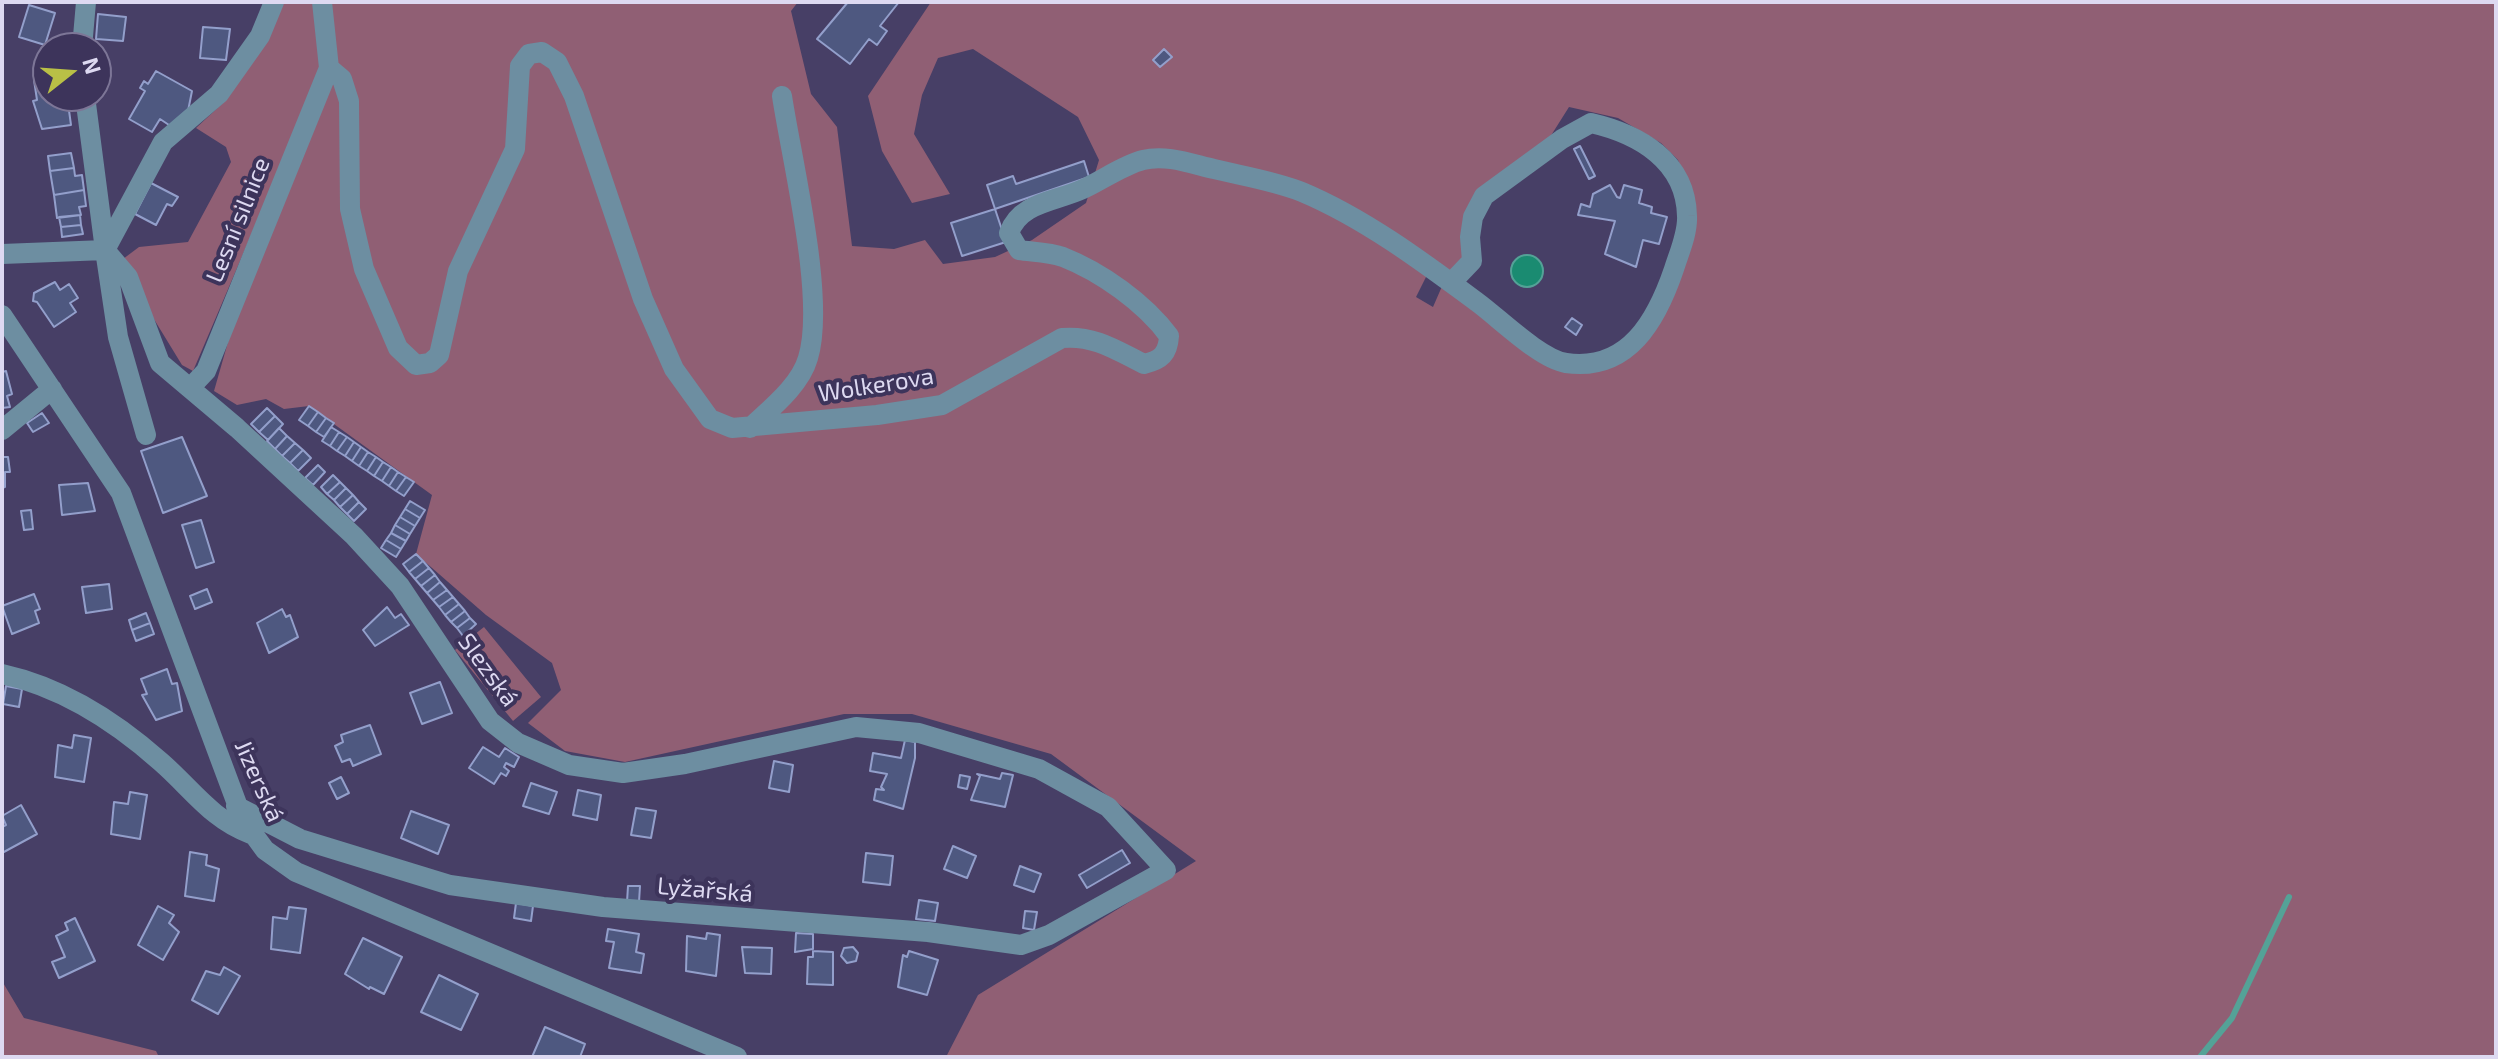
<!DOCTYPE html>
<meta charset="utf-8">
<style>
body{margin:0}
#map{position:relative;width:2498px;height:1059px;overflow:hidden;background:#473f66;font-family:"Exo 2",sans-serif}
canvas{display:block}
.frame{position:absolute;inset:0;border:4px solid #ddd9f1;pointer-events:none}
.north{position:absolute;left:32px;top:32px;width:80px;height:80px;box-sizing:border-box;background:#3d345b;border:2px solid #7d7697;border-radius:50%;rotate:73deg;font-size:22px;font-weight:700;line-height:32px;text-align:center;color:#ddd9f1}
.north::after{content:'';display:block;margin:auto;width:28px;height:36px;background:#b9c046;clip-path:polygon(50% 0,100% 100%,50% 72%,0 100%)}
</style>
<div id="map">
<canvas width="2498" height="1059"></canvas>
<div class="frame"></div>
<div class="north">N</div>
</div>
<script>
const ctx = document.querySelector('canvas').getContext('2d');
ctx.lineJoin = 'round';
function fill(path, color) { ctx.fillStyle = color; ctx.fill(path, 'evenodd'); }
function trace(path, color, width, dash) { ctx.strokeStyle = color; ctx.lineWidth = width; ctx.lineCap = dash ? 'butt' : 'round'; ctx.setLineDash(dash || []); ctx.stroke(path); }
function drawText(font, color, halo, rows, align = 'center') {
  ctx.font = font + ' "Exo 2",sans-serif'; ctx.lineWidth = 8; ctx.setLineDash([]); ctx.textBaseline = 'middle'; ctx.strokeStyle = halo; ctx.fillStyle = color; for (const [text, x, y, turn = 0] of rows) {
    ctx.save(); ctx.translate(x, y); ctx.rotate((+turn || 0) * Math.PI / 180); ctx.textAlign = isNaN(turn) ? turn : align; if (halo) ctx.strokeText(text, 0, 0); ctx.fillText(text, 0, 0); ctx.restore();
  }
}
const green = new Path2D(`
 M280,2H316L323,67L193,371L182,365L119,262L139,247L188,242L231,162L226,147L196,128L225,101Z
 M328,2H798L791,11L811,94L837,127L852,246L894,249L925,240L943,264L995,257L1032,240L1086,203L1099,160L1078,117L973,49L938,58L922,95L914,134L950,194L912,203L882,151L868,96L931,2H2496V1057H946L978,995L1196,861L1051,754L912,714H844L625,762L565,751L528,723L561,690L552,663L486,615L416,554L432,495L309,406L284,409L266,399L237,405L214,391L236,314L334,71ZM1569,107L1618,118L1661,143L1678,160L1688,188L1648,339L1567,371L1445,278L1469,251L1499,177L1545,145ZM1427,275L1443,284L1433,307L1416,297Z
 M484,627L541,697L513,721L455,650Z
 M2,981L24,1018L156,1051L159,1057H2Z`);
const water = new Path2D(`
 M1511 271a16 16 0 1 1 32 0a16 16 0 1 1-32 0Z`);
const stream = new Path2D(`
 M2200,1057L2232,1018L2289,897`);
const building = new Path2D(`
 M848,2H899L880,26L887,31L877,45L869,39L850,64L817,39Z
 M29,5L55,13L45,45L19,37Z
 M98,14L126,17L123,41L96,39Z
 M203,27L230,29L226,60L200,58Z
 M1164,49L1172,57L1160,67L1153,60Z
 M156,71L192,91L188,111L172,127L160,119L152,132L129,119L145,91L140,88L144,81L148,84Z
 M48,78V96H67L71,125L42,129L33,101L37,100L34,80Z
 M1580,146L1595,176L1589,179L1574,149Z
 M71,153L74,168L50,171L48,156Z
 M1084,161L1089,177L995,209L987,185L1013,176L1016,184Z
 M74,168L75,176L82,175L84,190L54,195L50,171Z
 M151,183L178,197L172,206L167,204L156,225L135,214Z
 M1610,185L1617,197L1620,198L1624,185L1642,190L1639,203L1652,207L1651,213L1667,217L1659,244L1643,240L1636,267L1605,254L1615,221L1578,215L1581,204L1590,207L1593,194Z
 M84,190L86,206L79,207L81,215L57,218L54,195Z
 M995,209L1006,242L962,256L951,223Z
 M80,215L81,225L61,227L59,217Z
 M81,225L83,234L62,237L61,227Z
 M55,282L60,290L69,284L78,298L70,303L76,312L54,327L37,302L33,301L34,293Z
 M1572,318L1582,325L1576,335L1565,327Z
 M6,371L12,394L7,396L10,407L2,408V372Z
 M309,406L318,412L308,426L299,420Z
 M267,408L275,416L259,432L251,424Z
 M318,412L326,418L316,432L308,426Z
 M42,413L49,423L33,432L27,423Z
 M275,416L283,424L268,440L259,432Z
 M326,418L334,423L324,437L316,432Z
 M331,427L339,432L330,446L322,441Z
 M279,428L287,436L275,449L267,441Z
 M339,432L347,437L337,451L330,446Z
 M287,436L295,443L282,456L275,449Z
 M182,437L207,496L163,513L141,451Z
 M347,437L354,442L345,456L337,451Z
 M354,442L361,447L352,461L345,456Z
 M295,443L303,450L290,463L282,456Z
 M361,447L368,452L359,466L352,461Z
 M303,450L311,458L298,471L290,463Z
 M368,452L376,457L367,471L359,466Z
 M2,457H8L10,472H5V487L2,488Z
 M376,457L383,462L374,476L367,471Z
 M383,462L391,467L382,481L374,476Z
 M318,465L325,472L313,485L305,478Z
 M391,467L398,472L389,486L382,481Z
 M398,472L406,477L396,491L389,486Z
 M333,475L340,482L327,494L321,487Z
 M406,477L414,482L404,496L396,491Z
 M340,482L346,488L334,500L327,494Z
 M88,483L95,511L62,515L59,485Z
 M346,488L353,495L340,507L334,500Z
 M353,495L359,502L347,514L340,507Z
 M410,501L425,510L420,518L405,509Z
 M359,502L366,509L354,521L347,514Z
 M405,509L420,518L415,526L400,517Z
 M31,510L33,529L24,530L21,511Z
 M400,517L415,526L410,534L395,525Z
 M201,520L214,562L196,568L182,525Z
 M395,525L410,534L406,541L391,533Z
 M391,533L406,541L401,549L386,540Z
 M386,540L401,549L396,557L381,548Z
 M416,554L423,561L409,572L403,564Z
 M423,561L429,568L415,579L409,572Z
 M429,568L435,575L421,586L415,579Z
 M435,575L440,582L427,593L421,586Z
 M440,582L447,590L433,600L427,593Z
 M109,584L112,609L86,613L82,587Z
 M207,589L212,602L195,609L190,596Z
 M447,590L453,597L439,607L433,600Z
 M34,594L40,609L35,611L39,623L12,634L2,606Z
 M453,597L459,604L445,615L439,607Z
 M459,604L465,611L451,622L445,615Z
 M387,607L395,618L401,614L409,625L375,646L363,630Z
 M282,609L286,617L290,615L298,637L269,653L257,623Z
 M465,611L470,618L457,628L451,622Z
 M146,613L150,623L132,630L129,620Z
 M470,618L476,624L463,636L457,628Z
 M150,623L154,634L136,641L132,630Z
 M167,669L172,684L177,683L182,711L156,720L142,695L147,694L141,679Z
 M440,682L452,713L422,724L410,693Z
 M6,686L22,689L19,707L3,704Z
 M370,725L381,754L353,766L350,759L342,762L335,746L343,742L341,735Z
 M74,735L91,738L84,782L55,777L58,745L72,748Z
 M905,740L915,742V758L903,809L874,800L876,789L884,790L881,787L887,774L870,771L873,753L901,758Z
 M483,747L499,757L505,748L519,757L514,767L506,763L504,767L509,771L506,776L501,773L494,784L469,768Z
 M774,761L793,765L789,792L769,788Z
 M1002,773L1013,775L1005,807L971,800L980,776L977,774L1000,779Z
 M960,775L970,777L967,789L958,787Z
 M341,777L349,793L337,799L329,783Z
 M531,783L557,792L549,814L523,806Z
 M578,790L601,795L597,820L573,815Z
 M130,792L147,795L140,839L111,834L114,802L128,804Z
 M21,805L37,834L2,853V827L6,825L2,816Z
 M636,808L656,811L651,838L631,835Z
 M411,811L449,825L438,854L401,838Z
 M953,846L976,856L967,878L944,869Z
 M1122,850L1130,863L1087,888L1079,875Z
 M190,852L207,855L206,865L219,869L214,901L185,896Z
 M866,853L893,856L890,885L863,882Z
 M1020,866L1041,874L1034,892L1014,885Z
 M628,886H640L639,902H627Z
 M919,900L938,903L935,921L916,919Z
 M516,903L533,906L531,921L514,918Z
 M158,906L174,915L169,923L179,932L163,960L138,945Z
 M289,907L306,909L300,953L271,949L273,917L287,919Z
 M1025,911L1037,912L1034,930L1023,928Z
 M75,918L95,961L59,978L52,962L65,957L56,936L68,930L65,923Z
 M608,929L639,934L636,952L644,954L641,973L609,968L614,942L606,941Z
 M707,933L720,935L716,976L686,971L687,936L706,939Z
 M796,933L813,934V949L795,952Z
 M363,938L402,957L384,994L370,987L369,989L345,974Z
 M742,947L772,948L771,974L745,973Z
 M853,947L858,953L856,961L847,963L841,956L844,948Z
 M813,951L833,952V985L807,984L808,957H813Z
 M909,951L938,960L927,995L898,987L903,955L907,957Z
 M224,967L240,976L218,1014L192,1000L206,971L220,975Z
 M439,975L478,994L461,1030L421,1012Z
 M545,1027L585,1044L580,1057H532Z`);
const minor = new Path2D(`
 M322,2L329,68L342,79L349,101L350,209L364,269L398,348L416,365L430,363L439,355L458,271L515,149L520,66L529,54L542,52L557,62L574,96L643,299L674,369L710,419L732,428L877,415L942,405L1062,338C1094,335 1116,350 1144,364C1161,360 1168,354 1169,336C1145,303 1101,272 1063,257C1049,252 1033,252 1019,250L1009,233C1020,202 1055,202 1083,189C1101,181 1123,165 1143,160C1166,154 1192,164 1214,169C1243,176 1275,181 1302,192C1364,218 1423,262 1477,302C1499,318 1540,359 1566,363C1629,372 1657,319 1674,269C1679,253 1688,233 1687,216C1686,161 1639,134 1591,123L1562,139L1484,196L1473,217L1470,237L1472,261L1451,283
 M82,48L86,2
 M85,96L105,250L128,277L160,363L237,428L354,536L400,586L490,721L518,743L569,765L623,773L685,764L856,727L919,733L1039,769L1108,807L1166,870L1049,935L1021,945L928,932L603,907L450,885L300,839L236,806
 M105,250L163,142L219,94L260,36L274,2
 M105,250L118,337L146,435
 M2,254L105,250
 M2,315L121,493L243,820L265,850L296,872L737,1057
 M191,387L206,371L329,68
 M750,428C770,409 800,386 808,358C826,299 792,162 782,96
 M2,430L52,389
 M2,674C61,687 116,722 161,762C192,789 212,820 251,834`);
const streetNames = [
 ["Lesní silnice",238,220,-68],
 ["Wolkerova",876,385,-9],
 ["Slezská",488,670,54],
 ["Jizerská",259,781,66],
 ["Lyžařská",705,890,5]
];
fill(green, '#905f74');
fill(water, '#1a8b71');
trace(water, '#54a297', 2);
trace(stream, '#54a297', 6);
fill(building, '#4e5880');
trace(building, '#939fcb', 2);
trace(minor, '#6d8ea1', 20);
drawText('24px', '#ddd9f1', '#3d345b', streetNames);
</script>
